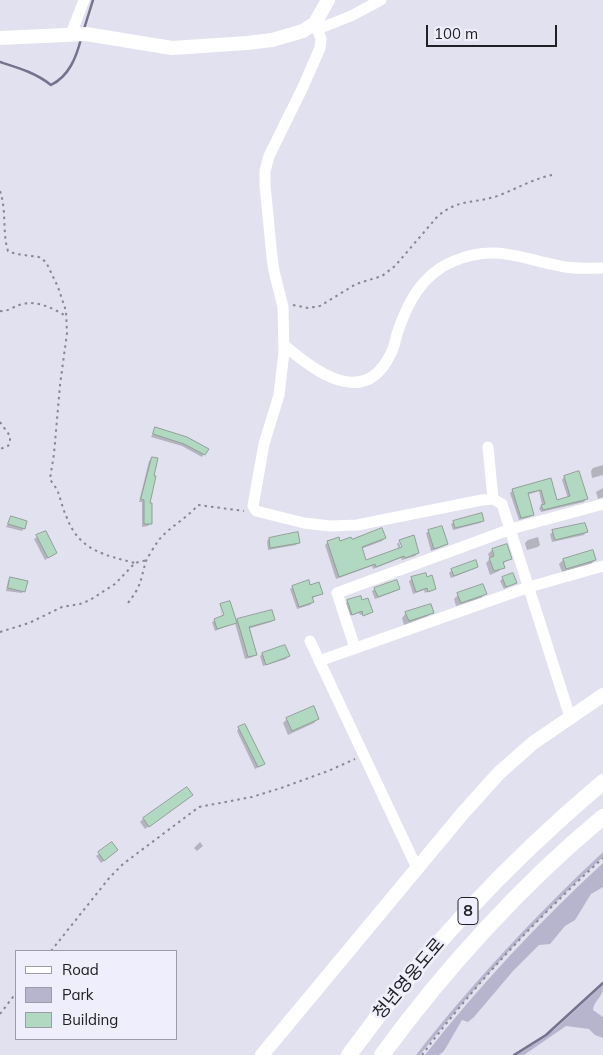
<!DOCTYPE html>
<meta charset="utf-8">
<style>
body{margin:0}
#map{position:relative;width:603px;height:1055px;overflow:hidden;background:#e1e1ef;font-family:Mulish,sans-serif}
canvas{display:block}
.legend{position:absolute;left:15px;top:950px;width:162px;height:90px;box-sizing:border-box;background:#efeefc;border:1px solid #9c9ca6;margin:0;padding:6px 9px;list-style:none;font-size:15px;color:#202025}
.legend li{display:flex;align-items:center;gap:10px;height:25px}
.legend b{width:25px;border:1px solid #9c9ca6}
.scale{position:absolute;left:426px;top:25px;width:131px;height:22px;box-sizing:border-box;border:2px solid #202025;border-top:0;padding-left:6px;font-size:15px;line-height:18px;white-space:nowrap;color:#202025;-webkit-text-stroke:4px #efeefc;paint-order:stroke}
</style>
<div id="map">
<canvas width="603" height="1055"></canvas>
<ul class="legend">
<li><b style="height:6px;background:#fff"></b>Road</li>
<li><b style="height:14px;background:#b7b5cd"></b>Park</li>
<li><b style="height:14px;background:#b1d9c1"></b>Building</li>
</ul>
<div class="scale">100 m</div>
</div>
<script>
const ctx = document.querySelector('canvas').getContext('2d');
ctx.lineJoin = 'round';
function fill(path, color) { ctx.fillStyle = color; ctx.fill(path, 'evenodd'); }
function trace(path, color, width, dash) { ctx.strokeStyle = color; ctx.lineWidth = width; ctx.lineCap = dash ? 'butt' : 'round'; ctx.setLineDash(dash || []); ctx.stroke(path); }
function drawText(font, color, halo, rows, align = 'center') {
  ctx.font = font + ' Mulish,"Noto Sans KR",sans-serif'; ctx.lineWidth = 5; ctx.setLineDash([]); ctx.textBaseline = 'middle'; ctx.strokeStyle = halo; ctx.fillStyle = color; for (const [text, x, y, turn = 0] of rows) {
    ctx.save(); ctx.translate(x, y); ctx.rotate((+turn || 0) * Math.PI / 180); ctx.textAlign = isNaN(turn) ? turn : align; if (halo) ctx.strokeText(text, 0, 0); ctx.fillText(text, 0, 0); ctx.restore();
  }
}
const green = new Path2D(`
 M603,852V857C537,918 476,984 420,1055H416C474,981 534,917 603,852Z
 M603,863V887L591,894L575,920L565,926L550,944L539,945L513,971L474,1017L468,1022L462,1020L444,1051L439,1055H425C479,986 539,922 603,863Z
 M603,985C603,999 595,998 593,1010L603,1017V1038L595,1035L589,1029L566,1026L524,1055H516L554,1030Z`);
const shadow = new Path2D(`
 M155,429L204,454L202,457L182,446L151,437Z
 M152,458L148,504L150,524L148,526L142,527V502H139L149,461Z
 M603,465V475L592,478L591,471L593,468Z
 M578,473L586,499L584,502L541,512L539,508L542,505L539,491L527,495L533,514L530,517L519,520L510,493L513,490L550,479L556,501L568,498L562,480L564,477Z
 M603,488V497L598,499L596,492Z
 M11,518L24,528L22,531L6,527Z
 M483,520L480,523L453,530L451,524L454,522Z
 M429,531L446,544L444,546L431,551L426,533Z
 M45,532L56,553L45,560L34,539Z
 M553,532H586L584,535L552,542L550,534Z
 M538,537L540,545L538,547L527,550L525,543L528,540Z
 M385,538L382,541L361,549L366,561L399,549L397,544L399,542L402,553H418L415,556L402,560L401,558L373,569L372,566L336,579L325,545L328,542Z
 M269,539L298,542L296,545L268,550L267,541Z
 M506,546L510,559L502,564L503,567L499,571L490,575L486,563L490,559L488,554L492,550Z
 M563,560H595L591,564L562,572L559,564Z
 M477,567L474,569L451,578L449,573L452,570Z
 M503,578L516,583L504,589L500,581Z
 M10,579L24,591L22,593L6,591L8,581Z
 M412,579L435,589L425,593L424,590L413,594L409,581Z
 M309,586L322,593L311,599L313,602L310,605L297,609L290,589L293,587Z
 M375,589H399L396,591L375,599L372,591Z
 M485,594L481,598L456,606L454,599L458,595Z
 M348,601H361L371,612L360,615L359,613L349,616L345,604Z
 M220,606L224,622L274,620L271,622L248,629L255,654L253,657L245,659L235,623L215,631L212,622L222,617Z
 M432,612L428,616L404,625L402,618L406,613Z
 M285,646L288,656L286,659L263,666L260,656L262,654Z
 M287,719H318L314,723L288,735L283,723Z
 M239,728L263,764L261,766L255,769L237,731Z
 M187,799L145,829L140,822L143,819Z
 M200,842L203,846L197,851L194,848Z
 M112,844L114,853L101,863L96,856Z`);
const stream = new Path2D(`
 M84,29L93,0
 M0,62C19,68 36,73 51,85C69,76 76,58 81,39
 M514,1055L546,1035L603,983`);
const building = new Path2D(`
 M155,427L187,437L209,449L205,455L184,444L153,434Z
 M152,457L158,458L154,476H156L150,503H152V524H144V500L141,499Z
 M579,471L588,499L543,510L541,505L545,504L541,490L528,493L534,515L521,518L512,489L551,478L557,500L570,496L564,476Z
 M482,513L484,521L455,528L453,521Z
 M11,516L27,521L25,529L8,524Z
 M585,523L588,532L555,540L552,530Z
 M442,526L448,544L434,549L428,530Z
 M382,528L386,538L362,547L366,560L402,547L399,540L414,535L419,553L405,558L404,556L376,567L375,564L339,577L327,541L339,537L340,541L351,537L352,539Z
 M46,531L57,553L48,558L36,535Z
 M298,532L300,543L270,548L269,538Z
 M507,544L512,559L503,562L505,568L494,571L489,558L494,556L492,549Z
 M593,550L596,560L566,569L563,559Z
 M476,560L478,567L454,576L451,569Z
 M426,573L427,577L432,575L436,589L428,592L427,588L416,592L411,577Z
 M513,573L517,583L506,587L502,577Z
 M10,577L28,581L25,592L8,588Z
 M309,580L310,585L319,582L323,594L312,597L314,602L299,607L292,586Z
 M397,580L400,589L378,597L374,588Z
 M483,584L487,594L461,603L457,593Z
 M361,596L362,600L368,598L373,612L363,616L362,611L352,615L347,600Z
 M230,601L237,623L217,629L214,619L224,615L220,604Z
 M431,604L434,613L409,621L405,612Z
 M272,610L275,620L249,627L257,655L248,657L237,619Z
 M285,645L290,656L266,665L262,653Z
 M314,706L319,719L292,731L286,718Z
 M245,724L265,764L258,767L238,727Z
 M187,787L193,795L149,827L143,818Z
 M112,842L118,850L104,861L98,852Z`);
const path = new Path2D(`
 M0,191C7,212 2,232 8,251L16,254L39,257L46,262L58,287L66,311L67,333L60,385L54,454L50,479C52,483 56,487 58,492C61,500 63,510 67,518C79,550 104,555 135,563
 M293,305L308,308L320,306L356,284L382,276L395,266L437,217C457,198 477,204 500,195C518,188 533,179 552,175
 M0,311C7,312 13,307 19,305C36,299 52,308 66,316
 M0,422L10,436V442L8,446L0,449
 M128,603C142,585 140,581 146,561C149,555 154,547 158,541C169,527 186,519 198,505L244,511
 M0,632L29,623L62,607L80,604L90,600L115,584L135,563L147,560
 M51,951L110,877L123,864L199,807L252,797L281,788L328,771L355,759
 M0,1014L16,993
 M422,1055C475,984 537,918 603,858`);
const minor = new Path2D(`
 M315,23L321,39L320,48L302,89L269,156L265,171V185L272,257L274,271L283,307L284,352L279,395L264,444L253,506L256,511L304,523L330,526L357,525L482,500L493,499L502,504L570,717
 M318,29L351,16L381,0
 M71,34L84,0
 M284,345C314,371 364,409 390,355C394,349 395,341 397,334C407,303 422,274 454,261C497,243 523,260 565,267C578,269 590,268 603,268
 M488,447L493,499
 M310,641L417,868
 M355,648L337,593L511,529L603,504
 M319,661L529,587L603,566`);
const major = new Path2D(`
 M0,38L86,34L172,48L247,43L272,40L303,31L315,23L328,0
 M262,1055L463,813L499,773L533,743L603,695`);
const highway = new Path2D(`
 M349,1055C422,954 508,862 603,782
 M382,1055C443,971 523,883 603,817`);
const shields = [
 [468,911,20]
];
const shieldNames = [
 ["8",468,911]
];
const streetNames = [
 ["청년영웅도로",409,979,-50]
];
fill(green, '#b7b5cd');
fill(shadow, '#0003');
trace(stream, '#74728d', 2.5);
fill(building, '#b1d9c1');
trace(building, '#929f97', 1);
trace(path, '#888892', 2, [2.5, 4]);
trace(minor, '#fff', 11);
trace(major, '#fff', 14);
trace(highway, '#fff', 16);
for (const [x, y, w] of shields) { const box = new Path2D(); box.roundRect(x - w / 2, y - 13.5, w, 27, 4); ctx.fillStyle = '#efeefc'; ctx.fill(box); trace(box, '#202025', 1); }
drawText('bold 16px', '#202025', null, shieldNames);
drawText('18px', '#202025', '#efeefc', streetNames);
</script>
